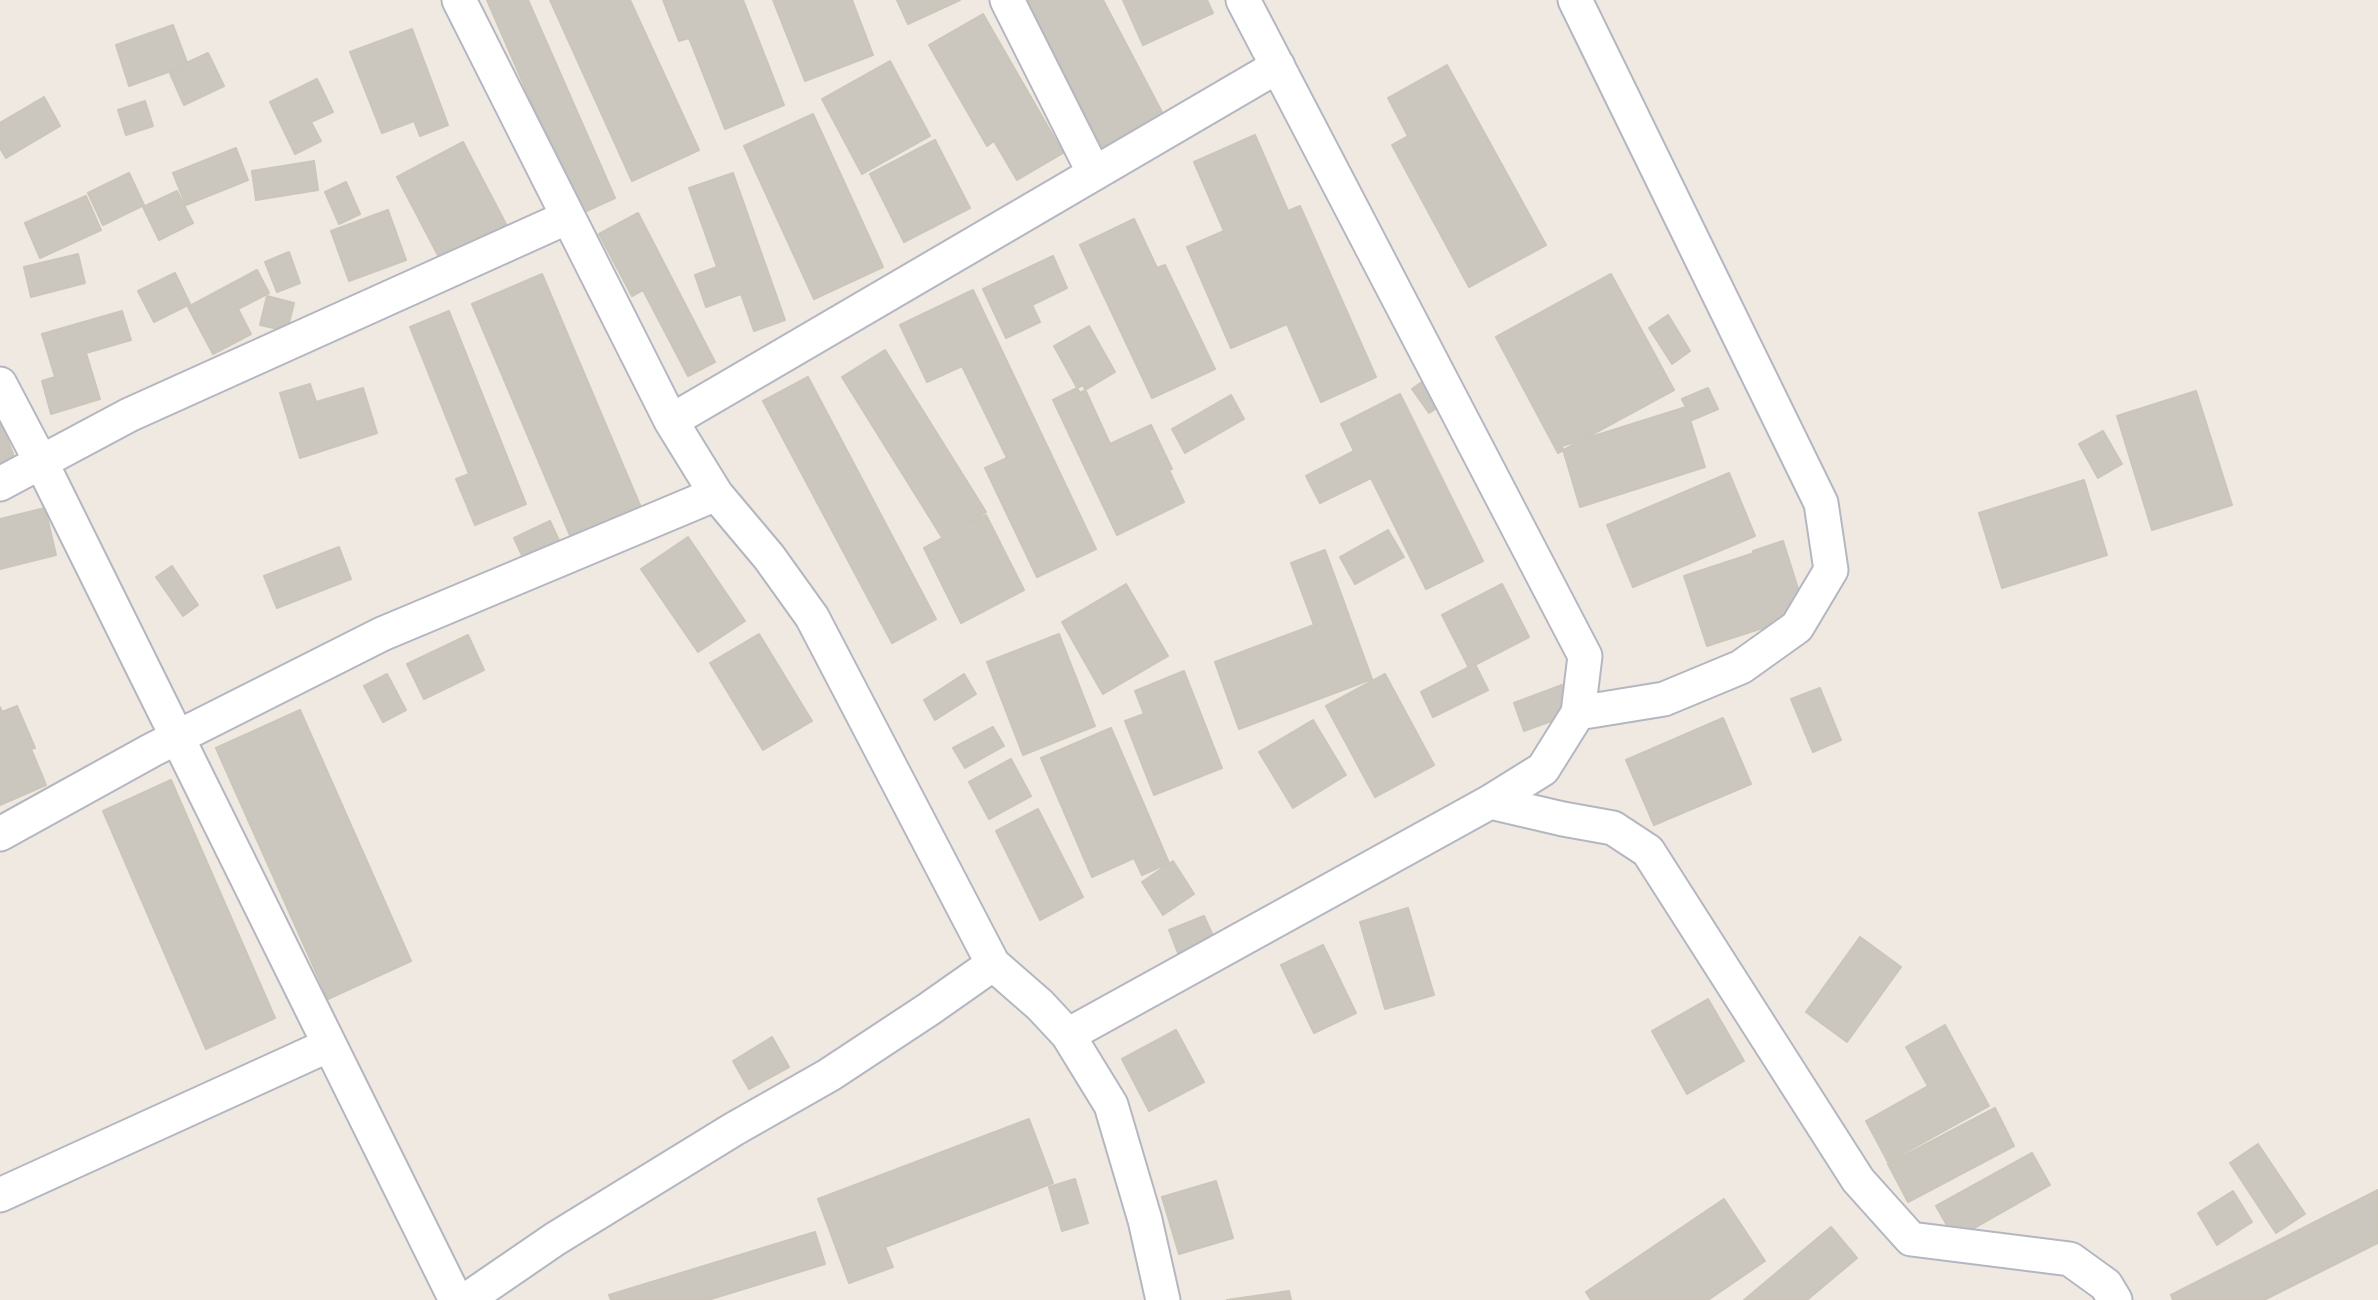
<!DOCTYPE html>
<style>
body{margin:0}
canvas{display:block;background:#efe9e1}
</style>
<canvas width="2378" height="1300"></canvas>
<script>
const ctx = document.querySelector('canvas').getContext('2d');
ctx.lineJoin = 'round';
function fill(path, color) { ctx.fillStyle = color; ctx.fill(path, 'evenodd'); }
function trace(path, color, width, dash) { ctx.strokeStyle = color; ctx.lineWidth = width; ctx.lineCap = dash ? 'butt' : 'round'; ctx.setLineDash(dash || []); ctx.stroke(path); }
const building = new Path2D(`
 M487,0H528L615,198L580,214Z
 M550,0H630L699,150L632,181Z
 M663,0H743L784,105L725,129L689,38L679,41Z
 M773,0H852L873,55L805,81Z
 M897,0H960L908,24Z
 M1026,0H1103L1164,116L1103,148Z
 M1123,0H1207L1213,13L1143,45Z
 M983,14L1063,153L1017,180L994,141L987,146L929,45Z
 M173,25L188,65L129,86L116,45Z
 M412,29L448,125L420,136L414,121L382,133L350,52Z
 M208,53L224,86L184,105L169,71Z
 M890,61L930,136L862,174L822,99Z
 M1447,65L1546,245L1469,287L1392,145L1408,136L1388,98Z
 M317,79L333,112L311,122L321,141L295,154L270,102Z
 M44,97L60,126L6,158L0,148V123Z
 M145,101L153,126L126,135L118,110Z
 M813,114L883,267L814,299L744,146Z
 M1255,135L1288,211L1300,206L1376,377L1321,402L1287,324L1231,348L1187,247L1224,231L1194,162Z
 M935,140L970,208L904,242L870,174Z
 M463,142L508,228L442,263L397,177Z
 M236,148L248,180L186,205L173,173Z
 M314,161L318,190L256,200L252,171Z
 M129,173L144,205L103,225L88,193Z
 M733,173L785,320L754,331L741,294L706,307L695,275L717,267L689,188Z
 M346,182L360,214L339,224L325,192Z
 M177,191L193,223L159,240L143,207Z
 M86,196L101,230L40,258L25,223Z
 M388,210L406,260L349,281L331,231Z
 M638,213L715,362L688,376L643,290L632,296L599,234Z
 M1134,219L1157,268L1165,265L1215,369L1152,398L1080,245Z
 M289,252L300,283L277,292L265,262Z
 M78,254L85,283L31,297L24,267Z
 M1053,256L1067,288L1032,305L1040,322L1006,338L983,289Z
 M257,270L269,293L238,309L251,334L213,354L188,307Z
 M175,273L190,304L154,322L138,291Z
 M542,274L642,510L572,540L472,304Z
 M1611,274L1674,390L1558,453L1496,337Z
 M973,290L1096,549L1037,577L985,468L1007,458L962,366L927,382L900,325Z
 M267,296L294,303L287,331L260,325Z
 M122,311L131,340L86,353L100,399L51,414L42,381L55,377L42,334Z
 M449,311L526,504L475,525L456,479L469,474L410,327Z
 M1668,315L1690,351L1672,364L1649,328Z
 M1089,326L1115,372L1080,393L1054,346Z
 M885,350L986,512L943,539L842,377Z
 M1439,370L1456,395L1429,413L1412,389Z
 M808,377L936,619L892,643L763,401Z
 M310,384L316,402L363,388L377,433L300,458L280,393Z
 M1083,385L1110,444L1151,425L1172,469L1169,470L1184,502L1117,535L1053,400Z
 M1708,388L1718,409L1692,420L1682,399Z
 M2196,391L2232,505L2152,530L2117,416Z
 M1400,394L1483,561L1426,589L1371,478L1320,503L1306,476L1354,451L1341,424Z
 M1231,395L1244,419L1185,453L1172,429Z
 M1686,407L1705,467L1580,507L1562,446Z
 M0,420L18,467L0,473Z
 M2103,431L2122,464L2098,478L2079,444Z
 M1729,473L1755,536L1633,587L1607,525Z
 M2084,480L2107,555L2002,588L1979,513Z
 M45,508L56,555L0,569V519Z
 M986,515L1024,590L961,623L924,548Z
 M550,521L562,547L526,564L514,538Z
 M1388,530L1404,557L1355,584L1340,557Z
 M688,537L745,621L698,652L641,569Z
 M1783,541L1806,614L1707,646L1684,576L1754,553L1753,551Z
 M339,547L351,579L277,608L264,576Z
 M1325,550L1372,679L1239,729L1215,662L1314,625L1291,563Z
 M172,566L198,605L183,616L156,577Z
 M1126,584L1168,656L1103,694L1062,622Z
 M1502,584L1529,637L1469,668L1442,615Z
 M759,634L812,721L763,750L710,663Z
 M1059,634L1095,726L1023,755L987,662Z
 M468,635L484,670L424,699L407,664Z
 M1475,664L1488,690L1433,717L1421,692Z
 M1184,671L1222,768L1154,795L1125,721L1144,714L1135,691Z
 M387,674L406,710L383,722L364,686Z
 M964,674L976,694L935,720L924,700Z
 M1385,674L1434,765L1375,797L1326,706Z
 M1562,685L1573,713L1524,731L1514,703Z
 M1820,688L1841,740L1813,752L1791,699Z
 M17,706L35,748L31,749L46,785L0,805V707L2,712Z
 M300,710L411,961L328,999L216,748Z
 M1723,718L1751,784L1654,825L1626,760Z
 M1313,720L1346,775L1293,808L1259,752Z
 M993,727L1004,746L965,768L953,748Z
 M1111,728L1169,863L1142,875L1134,858L1092,877L1041,758Z
 M1011,759L1031,796L989,819L969,782Z
 M171,780L275,1018L206,1049L103,811Z
 M1038,809L1083,897L1040,920L996,831Z
 M1173,861L1194,894L1163,915L1142,882Z
 M1408,908L1434,995L1385,1009L1360,922Z
 M1204,916L1214,938L1178,953L1169,930Z
 M1860,937L1901,967L1847,1042L1806,1012Z
 M1323,945L1356,1013L1314,1033L1281,965Z
 M1708,999L1744,1061L1687,1094L1652,1031Z
 M1945,1025L1989,1106L1888,1162L1866,1121L1928,1086L1906,1047Z
 M1176,1030L1204,1082L1149,1111L1122,1059Z
 M772,1037L789,1067L749,1089L733,1061Z
 M1995,1108L2014,1146L1908,1202L1888,1164Z
 M1029,1119L1053,1183L885,1247L893,1267L849,1283L818,1199Z
 M2258,1144L2305,1214L2276,1233L2230,1163Z
 M2032,1153L2050,1185L1955,1239L1936,1206Z
 M1075,1179L1088,1223L1062,1231L1049,1187Z
 M1216,1181L1233,1238L1179,1254L1162,1197Z
 M2378,1190V1243L2264,1300H2173L2171,1295Z
 M2233,1191L2252,1222L2217,1245L2198,1213Z
 M1724,1199L1765,1261L1708,1300H1591L1586,1292Z
 M1831,1227L1857,1258L1807,1300H1744Z
 M815,1232L825,1264L708,1300H611L609,1295Z
 M1289,1291L1291,1300H1227Z`);
const minor = new Path2D(`
 M459,0L671,421L716,494L769,557L812,617L993,964
 M1007,0L1094,173
 M1575,0L1821,503L1831,570L1797,627L1741,667L1664,699L1578,713
 M0,384L41,462L456,1300
 M671,421L1278,66
 M0,484L129,415L568,217
 M1490,802L1563,819L1613,828L1648,851L1858,1180L1911,1239L2070,1259L2106,1285L2115,1300
 M0,834L152,750L382,634L716,494
 M1068,1035L1490,802L1543,769L1578,713L1585,656L1243,0
 M0,1195L329,1045
 M466,1300L555,1239L734,1129L829,1075L929,1009L993,964L1040,1005L1068,1035L1111,1105L1145,1220L1163,1300`);
fill(building, '#cbc7bf');
trace(building, '#cbc5ba', 2);
trace(minor, '#b4b7c1', 37);
trace(minor, '#fff', 33);
</script>
